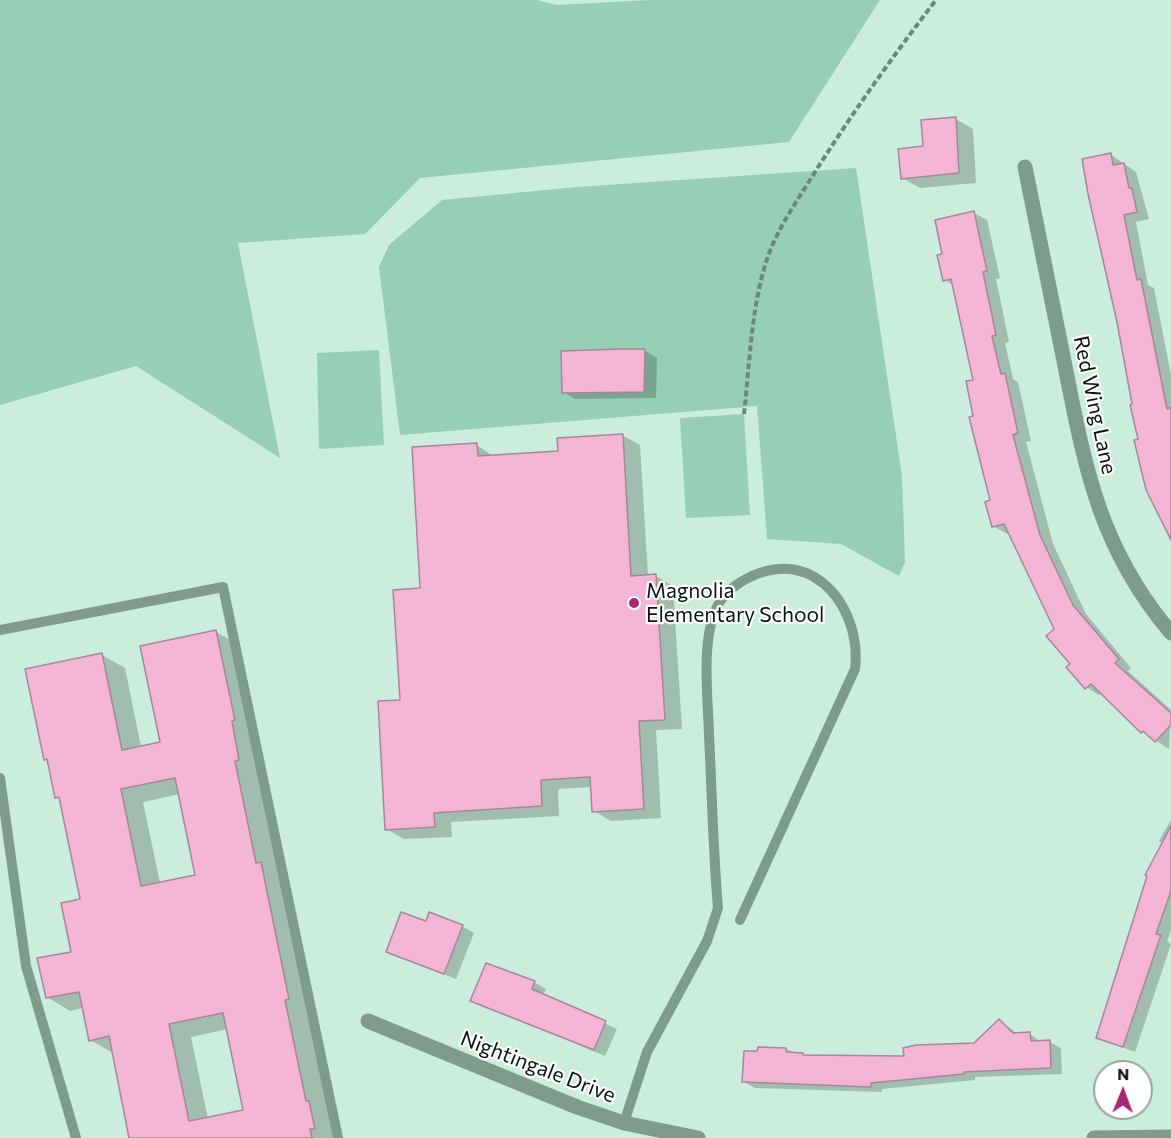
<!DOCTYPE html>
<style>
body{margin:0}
#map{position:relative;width:1171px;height:1138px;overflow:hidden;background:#caeddd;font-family:Commissioner,sans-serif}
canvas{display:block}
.north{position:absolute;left:1093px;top:1060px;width:60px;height:60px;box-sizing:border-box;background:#fff;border:2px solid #9ca19f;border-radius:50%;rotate:1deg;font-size:16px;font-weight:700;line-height:24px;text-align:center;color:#07140f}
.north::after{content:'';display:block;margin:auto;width:21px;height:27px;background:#a62879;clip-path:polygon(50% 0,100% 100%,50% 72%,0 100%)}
</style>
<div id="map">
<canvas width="1171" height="1138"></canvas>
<div class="north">N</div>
</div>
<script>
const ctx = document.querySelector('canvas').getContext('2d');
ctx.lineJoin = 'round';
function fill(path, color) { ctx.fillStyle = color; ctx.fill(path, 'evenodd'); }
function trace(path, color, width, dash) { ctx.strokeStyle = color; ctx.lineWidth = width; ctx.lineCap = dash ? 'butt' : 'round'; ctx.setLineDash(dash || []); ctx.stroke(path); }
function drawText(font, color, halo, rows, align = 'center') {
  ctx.font = font + ' Commissioner,sans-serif'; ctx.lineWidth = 4.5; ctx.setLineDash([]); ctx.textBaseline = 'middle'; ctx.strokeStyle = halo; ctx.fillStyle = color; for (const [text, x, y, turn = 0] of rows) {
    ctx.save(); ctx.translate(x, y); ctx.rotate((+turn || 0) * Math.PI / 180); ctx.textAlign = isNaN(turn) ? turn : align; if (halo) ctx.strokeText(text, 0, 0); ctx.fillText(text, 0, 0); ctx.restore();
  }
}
const green = new Path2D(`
 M0,0H537L556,5L650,0H880L789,142L420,178L365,234L238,243L280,458L136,366L0,405Z
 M856,168L902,476L905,562L899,576L841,544L767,539L757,406L400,435L379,267L389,245L442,200L577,187Z
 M379,350L384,445L319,449L317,353Z
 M744,414L750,515L686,518L680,418Z`);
const shadow = new Path2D(`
 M956,119L973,129L976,183L920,188L902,178L925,148Z
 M1110,154L1136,172L1149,219L1136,222L1148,285L1154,288L1171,375V536L1140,440L1084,160Z
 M974,213L987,220L1000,278L996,279L1009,342L1005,343L1013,379L1018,382L1031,441L1026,442L1053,544L1086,614L1131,668L1128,671L1171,710L1169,749L1142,732L1102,693L1099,695L1086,687L1010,533L1007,534L993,526L992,501L975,417V381L954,286L945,280L944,255Z
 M645,351L657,358L656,398L575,399L564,392L562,353Z
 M622,435L640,445L648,576H656L673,586L682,729L656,730L661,818L611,821L594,811L593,787L558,789L559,816L451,822L452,837L404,839L387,829L401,701L422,590L477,445L494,457L560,453Z
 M216,632L239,645L336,1138H131L113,1053L90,1040L83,1008L70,1011L47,997L72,953L81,900L61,800L56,797L49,761L45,759L102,655L125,668L141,747L161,743ZM180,794L197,876L160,883L143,802ZM228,1029L245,1111L208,1119L191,1037Z
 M1171,820V930L1167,941L1171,944L1135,1052L1098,1038L1163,844L1159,841Z
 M462,926L474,933L456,979L388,952Z
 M534,982L546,989L543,995L617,1029L605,1056L472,1000Z
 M999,1020L1018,1034H1030L1041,1042H1050L1061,1048L1062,1074L975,1077V1080L882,1089V1092L755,1088L744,1082L786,1049L807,1057H905L974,1044Z`);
const building = new Path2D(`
 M956,117L959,173L901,179L898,149L923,146L921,120Z
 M1111,153L1113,165L1124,163L1129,188H1132L1137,212L1124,215L1137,280L1141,279L1167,409L1171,407V540L1146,490L1134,440L1138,439L1130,405L1132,404L1117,322L1088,194L1082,159Z
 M974,211L987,271L983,272L996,335L992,336L1001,374L1005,373L1018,433L1013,435L1040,535L1073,605L1119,659L1115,663L1171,713V725L1155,742L1143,731L1141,733L1091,684L1085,689L1066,667L1070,664L1046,636L1054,629L1004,524L992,527L985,502L990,500L969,417L973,416L966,381L973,380L951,279L943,281L937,255L942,254L935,220Z
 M620,349H645L644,392L562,393L561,351Z
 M623,434L631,576L656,574L665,720L639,721L644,809L592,812L590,777L541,780L542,806L434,813L435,827L385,830L378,701L400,700L393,590L420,588L412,447L477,443L478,456L558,451L557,438Z
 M216,630L235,720L232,721L239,760L235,761L256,863L261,862L289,999L285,1000L306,1101H309L315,1129H310L312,1138H129L109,1036L89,1041L79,992L46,998L37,958L71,952L61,903L80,899L59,797L55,798L47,759L44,760L25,669L102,653L122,750L160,742L140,646ZM175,778L195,875L141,886L121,789ZM223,1013L243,1110L189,1121L169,1024Z
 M1171,826V891L1156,934L1161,935L1123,1047L1096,1038L1147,876L1145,875Z
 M401,912L426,921L429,912L463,925L444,974L386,952Z
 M486,963L535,981L532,989L606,1021L594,1050L470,1001Z
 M999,1019L1013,1033L1030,1032L1031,1041L1050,1040L1051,1068L964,1072V1074L871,1083V1087L742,1082L744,1051H757L758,1047L786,1048V1052L803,1053V1055L904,1056L903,1048L916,1045L974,1043Z`);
const path = new Path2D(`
 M744,414C750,362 751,301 770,251C781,223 799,198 815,172C853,112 893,56 936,0`);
const service = new Path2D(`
 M0,630L223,587L338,1138
 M0,778L26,966L76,1138
 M624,1123L647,1052L707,941L718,908C713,850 712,793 709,735C708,698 701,642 716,609C723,593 737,583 752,576C816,547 862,610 855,669L740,920`);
const minor = new Path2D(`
 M1025,167C1037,228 1050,290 1062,351C1084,461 1096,544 1171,633
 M368,1021L577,1107L624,1123L698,1138
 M1094,1138L1171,1137`);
const markers = [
 [634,603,6,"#a62879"]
];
const streetNames = [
 ["Red Wing Lane",1095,405,78],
 ["Nightingale Drive",538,1067,21]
];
const poiNames = [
 ["Magnolia",646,591],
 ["Elementary School",646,615]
];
fill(green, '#96cfb6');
fill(shadow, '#0003');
fill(building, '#f3b4d5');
trace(building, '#a58797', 1.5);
trace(path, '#6e867c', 4, [6, 3]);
trace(service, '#7e9b8e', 10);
trace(minor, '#7e9b8e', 15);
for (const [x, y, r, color] of markers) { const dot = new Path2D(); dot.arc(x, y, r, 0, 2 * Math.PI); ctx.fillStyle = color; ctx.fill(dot); trace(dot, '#fff', 2); }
drawText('21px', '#07140f', '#fff', streetNames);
drawText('21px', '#07140f', '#fff', poiNames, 'left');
</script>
